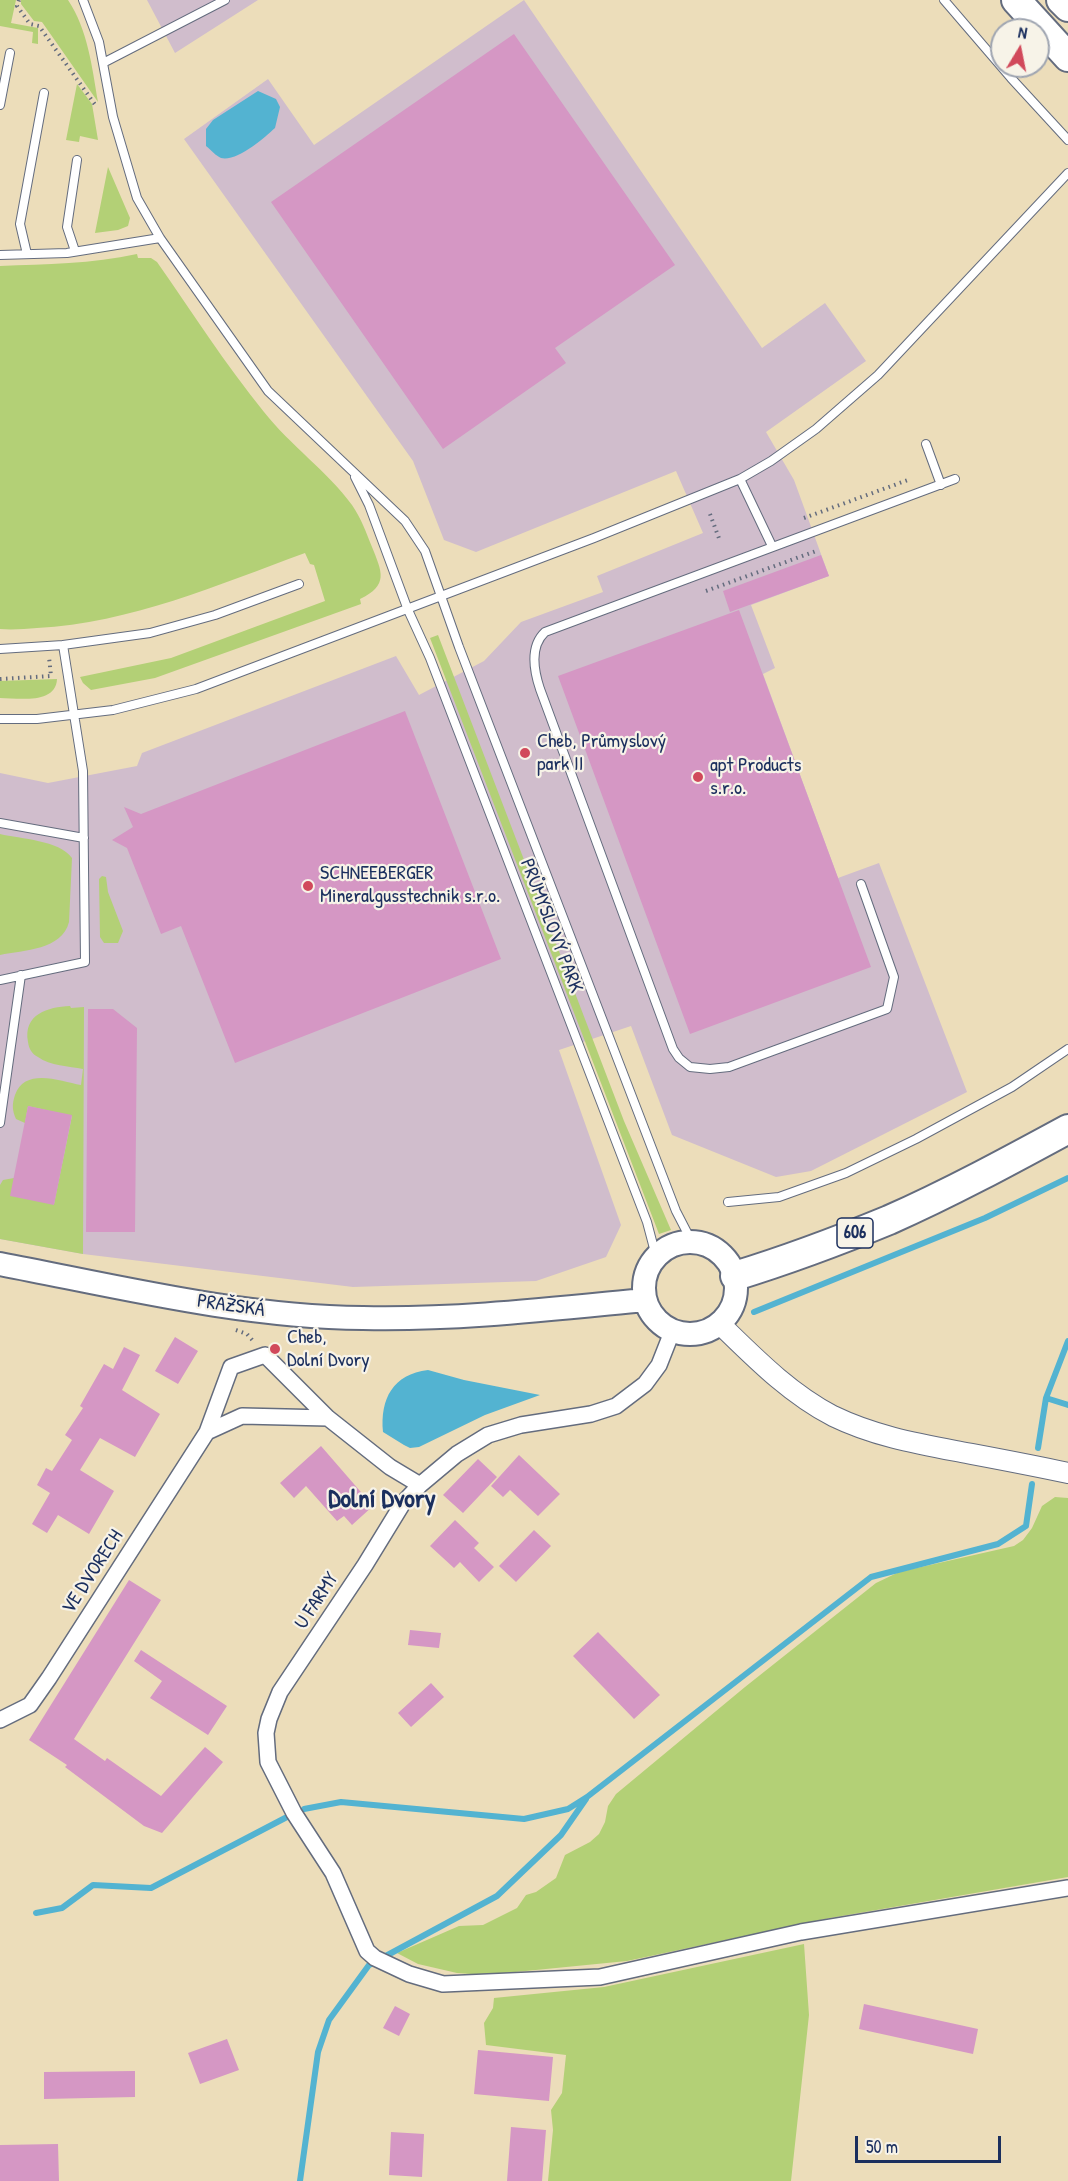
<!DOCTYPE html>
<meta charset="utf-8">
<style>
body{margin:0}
#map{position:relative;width:1068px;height:2181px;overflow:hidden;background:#ecddba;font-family:"Patrick Hand",sans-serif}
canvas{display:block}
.north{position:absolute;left:990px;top:18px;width:60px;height:60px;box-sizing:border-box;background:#f7f3e8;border:2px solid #9fa5b1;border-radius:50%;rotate:10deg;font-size:16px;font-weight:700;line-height:24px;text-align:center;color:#1b2f5e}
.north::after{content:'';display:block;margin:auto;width:21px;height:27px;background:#d1495b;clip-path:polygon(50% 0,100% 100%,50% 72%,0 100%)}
.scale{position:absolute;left:855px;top:2136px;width:146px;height:27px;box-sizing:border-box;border:3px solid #1b2f5e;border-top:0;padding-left:8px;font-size:18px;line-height:21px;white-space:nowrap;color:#1b2f5e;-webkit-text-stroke:4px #f7f3e8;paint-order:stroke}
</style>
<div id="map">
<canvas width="1068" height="2181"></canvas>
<div class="north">N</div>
<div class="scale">50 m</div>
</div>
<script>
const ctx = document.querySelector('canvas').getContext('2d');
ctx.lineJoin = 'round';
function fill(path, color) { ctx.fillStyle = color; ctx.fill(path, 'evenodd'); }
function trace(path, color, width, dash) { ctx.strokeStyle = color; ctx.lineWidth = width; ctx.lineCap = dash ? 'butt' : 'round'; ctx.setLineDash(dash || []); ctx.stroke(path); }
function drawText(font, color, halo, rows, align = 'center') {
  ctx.font = font + ' "Patrick Hand",sans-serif'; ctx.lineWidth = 4.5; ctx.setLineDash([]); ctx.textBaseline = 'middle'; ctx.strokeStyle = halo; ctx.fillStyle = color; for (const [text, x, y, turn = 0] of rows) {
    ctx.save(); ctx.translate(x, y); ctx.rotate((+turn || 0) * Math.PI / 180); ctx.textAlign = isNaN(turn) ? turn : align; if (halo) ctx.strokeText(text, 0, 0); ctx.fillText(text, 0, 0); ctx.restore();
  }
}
const industrial = new Path2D(`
 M147,0H258L175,53Z
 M524,0L762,348L825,303L866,361L766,432L794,480L829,576L751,605L775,668L763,674L838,878L879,863L967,1092L811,1171L776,1177L672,1135L631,1026L559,1050L621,1225L606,1257L536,1281L353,1287L83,1254L0,1239V773L48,783L137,766L142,753L396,656L419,695L484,661L521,622L603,592L597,576L703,533L676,471L476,552L444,540L413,461L184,139L268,79L314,145Z`);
const green = new Path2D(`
 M0,0H16L11,23L38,28V44L32,43L33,32L0,26Z
 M21,0H68C88,30 92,67 98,102L42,22L34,21L21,4Z
 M77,84L92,104L98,140L80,136L79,142L66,140Z
 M108,167L130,218L128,226L118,230L95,233Z
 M137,254L138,258H151L157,262C192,312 225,364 264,412C290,445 327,471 352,505C361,518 366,532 372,547C382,572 389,585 360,599L361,604L155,678L91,690L83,683L80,677L171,658L325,601L314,565L310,564L305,553C217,585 131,623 37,628C25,629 12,630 0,629V266C46,264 92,264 137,254Z
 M438,635L624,1121L671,1230L659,1234L430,638Z
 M57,679C56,705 17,698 0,698V681Z
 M0,834C21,839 59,840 72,858L69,922C62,950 24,950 0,955Z
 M102,876L106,877L108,892L123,931L118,943H104L100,937L99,879Z
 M70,1006L71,1008L84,1007L83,1254L0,1239V1185L3,1180L14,1178L54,1204L72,1116L28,1106L25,1123L16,1119C12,1110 12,1104 15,1095C25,1067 60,1081 81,1085L83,1069C69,1066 50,1066 38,1057C32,1054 29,1049 28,1042C23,1014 48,1007 70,1006Z
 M1055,1497L1068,1498V1877L830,1918L627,1961L485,1975L457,1973L418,1964L397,1953L459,1926L483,1925L517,1908L526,1895L536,1892L556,1878L565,1855L590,1842L599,1834L605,1822L608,1806L616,1794L745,1687L876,1583L899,1572L1014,1546L1023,1540L1032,1528L1042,1506Z
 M804,1944L809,2015L791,2181H548L553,2130L551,2110L562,2093L566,2055L486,2045L484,2023L493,2008L494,1998L604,1987Z`);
const water = new Path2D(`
 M258,91L276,99L280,107L275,128C264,138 237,162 221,158C216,156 211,150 206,146V129L213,120Z
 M428,1370L464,1380L540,1395L485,1415L419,1447L410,1448L404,1445L383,1432C380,1399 393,1374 428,1370Z`);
const stream = new Path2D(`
 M754,1312L985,1218L1068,1178
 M1046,1398L1068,1405
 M1038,1448L1046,1398L1068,1341
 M304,1809L341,1802L524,1819L568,1809L587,1797L871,1577L998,1544L1026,1526L1032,1484
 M36,1913L62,1908L93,1885L151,1888L287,1817
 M300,2181L318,2052L329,2020L369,1965L497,1896L561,1835L586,1799`);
const building = new Path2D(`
 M514,34L675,265L555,348L566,363L443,449L271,202Z
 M821,555L829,576L730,612L723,591Z
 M739,610L871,967L690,1034L558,676Z
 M405,711L501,959L235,1063L181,926L161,934L127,848L112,840L133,827L124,807L141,814Z
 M88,1009H113L137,1028L135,1232H86Z
 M28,1106L72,1115L54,1205L10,1196Z
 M175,1337L198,1351L178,1384L155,1371Z
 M124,1347L140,1355L122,1390L160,1414L135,1457L100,1438L80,1470L114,1491L89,1534L58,1515L47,1533L32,1524L50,1493L37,1485L46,1468L52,1471L72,1440L65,1435L83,1408L80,1406L104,1364L113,1369Z
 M321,1446L373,1506L352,1525L344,1516L337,1521L306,1486L294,1498L280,1483Z
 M519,1455L560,1494L538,1516L510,1490L503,1497L491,1486Z
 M478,1459L497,1477L463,1513L443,1495Z
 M455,1520L479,1543L474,1548L494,1567L479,1582L460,1562L454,1568L430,1546Z
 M534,1530L551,1546L516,1582L499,1566Z
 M129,1580L161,1600L74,1739L105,1761L107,1758L161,1796L205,1747L223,1762L162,1833L144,1826L65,1767L67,1765L29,1740Z
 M410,1630L441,1633L439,1648L408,1645Z
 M598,1632L660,1695L634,1719L573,1656Z
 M141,1650L227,1706L208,1735L150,1698L162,1681L134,1661Z
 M431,1683L444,1697L411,1727L398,1713Z
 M864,2004L978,2029L973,2054L859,2029Z
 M395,2006L410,2014L399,2036L383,2028Z
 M227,2039L239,2070L200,2084L188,2053Z
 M478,2050L553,2057L549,2101L474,2094Z
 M135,2071V2097L44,2099V2072Z
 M511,2127L546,2130L542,2181H507Z
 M391,2132L424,2134L422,2177L389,2175Z
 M58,2144L59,2181H0V2145Z`);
const path = new Path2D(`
 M19,0L17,6L30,24L39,26L96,106
 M710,514L720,541
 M804,518L908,480
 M706,591L816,551
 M0,679L51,676L49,657
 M236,1330L247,1334L254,1342`);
const service = new Path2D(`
 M83,0L99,42L113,117L137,198L160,238L268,391L405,521L425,551L459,647L676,1211L692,1242
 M944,0L1011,78L1068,140
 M103,63L225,0
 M0,105L10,53
 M75,251L67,227L77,160
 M27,254L20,224L44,93
 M0,255L67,253L160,238
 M926,444L941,485
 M355,477L369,505L408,610L430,658L647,1222L656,1256
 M740,479L772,546
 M0,649L63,645
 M0,719H37L113,710L196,689L594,538L740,479L771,461L816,429L878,375L1068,173
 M0,823L84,838
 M861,884L894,977L887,1009L729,1067L710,1069L690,1067L679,1058L673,1049L540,689C534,671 529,647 545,632L955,479
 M0,980L85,962L83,771L63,645L150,633L215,615L299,584
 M0,1123L21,975
 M728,1202L779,1197L846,1173L916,1139L1012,1087L1068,1049`);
const minor = new Path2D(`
 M672,1332L659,1365L645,1384L616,1406L591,1414L521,1425L488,1435L457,1454L420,1485L403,1503L365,1565L280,1692L269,1719L266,1733L268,1762L294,1813L333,1873L367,1951L375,1958L409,1974L443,1984L600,1977L801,1932L1068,1888
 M328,1418L242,1416L207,1432L231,1367L265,1355L328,1418L390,1467L420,1485
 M0,1720L30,1705L49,1678L207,1432`);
const tertiary = new Path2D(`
 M720,1324C755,1358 789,1393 833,1416C872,1435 913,1443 956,1451C993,1458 1031,1465 1068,1473`);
const secondary = new Path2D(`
 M644 1288a46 46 0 1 1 92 0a46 46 0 1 1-92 0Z
 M0,1264C120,1287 241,1317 363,1318C457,1320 551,1309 644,1300`);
const motorway = new Path2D(`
 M1016,0L1068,57
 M1061,0L1068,7
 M735,1276C787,1260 838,1241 889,1220C950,1193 1009,1161 1068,1129`);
const markers = [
 [525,753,6,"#d1495b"],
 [698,777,6,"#d1495b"],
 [308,886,6,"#d1495b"],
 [275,1349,6,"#d1495b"]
];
const shields = [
 [855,1233,36]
];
const shieldNames = [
 ["606",855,1233]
];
const poiNames = [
 ["Cheb, Průmyslový",537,742],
 ["park II",537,765],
 ["apt Products",710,766],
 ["s.r.o.",710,789],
 ["SCHNEEBERGER",320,874],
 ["Mineralgusstechnik s.r.o.",320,897],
 ["Cheb,",287,1338],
 ["Dolní Dvory",287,1361]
];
const streetNames = [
 ["PRŮMYSLOVÝ PARK",551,926,69],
 ["PRAŽSKÁ",231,1306,8],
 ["VE DVORECH",93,1572,-57],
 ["U FARMY",317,1601,-57]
];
const districtNames = [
 ["Dolní Dvory",382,1500]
];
fill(industrial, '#d0bdcc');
fill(green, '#b3d076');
fill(water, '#53b3d1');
trace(stream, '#53b3d1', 6);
fill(building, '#d597c4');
trace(service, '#646c7e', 10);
trace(minor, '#646c7e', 18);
trace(tertiary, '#646c7e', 22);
trace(secondary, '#646c7e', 26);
trace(motorway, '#646c7e', 32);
trace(path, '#646c7e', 4, [1.5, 4.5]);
trace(service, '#fff', 8);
trace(minor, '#fff', 15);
trace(tertiary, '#fff', 20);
trace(secondary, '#fff', 22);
trace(motorway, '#fff', 28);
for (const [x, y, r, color] of markers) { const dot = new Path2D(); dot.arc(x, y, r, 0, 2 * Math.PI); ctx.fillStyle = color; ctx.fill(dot); trace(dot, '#f7f3e8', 2); }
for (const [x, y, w] of shields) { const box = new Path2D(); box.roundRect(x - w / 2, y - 15, w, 30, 4.5); ctx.fillStyle = '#f7f3e8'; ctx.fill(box); trace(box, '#1b2f5e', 1.5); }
drawText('bold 18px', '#1b2f5e', null, shieldNames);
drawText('20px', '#1b2f5e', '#f7f3e8', poiNames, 'left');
drawText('20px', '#1b2f5e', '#f7f3e8', streetNames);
drawText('bold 26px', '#1b2f5e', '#f7f3e8', districtNames);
</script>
